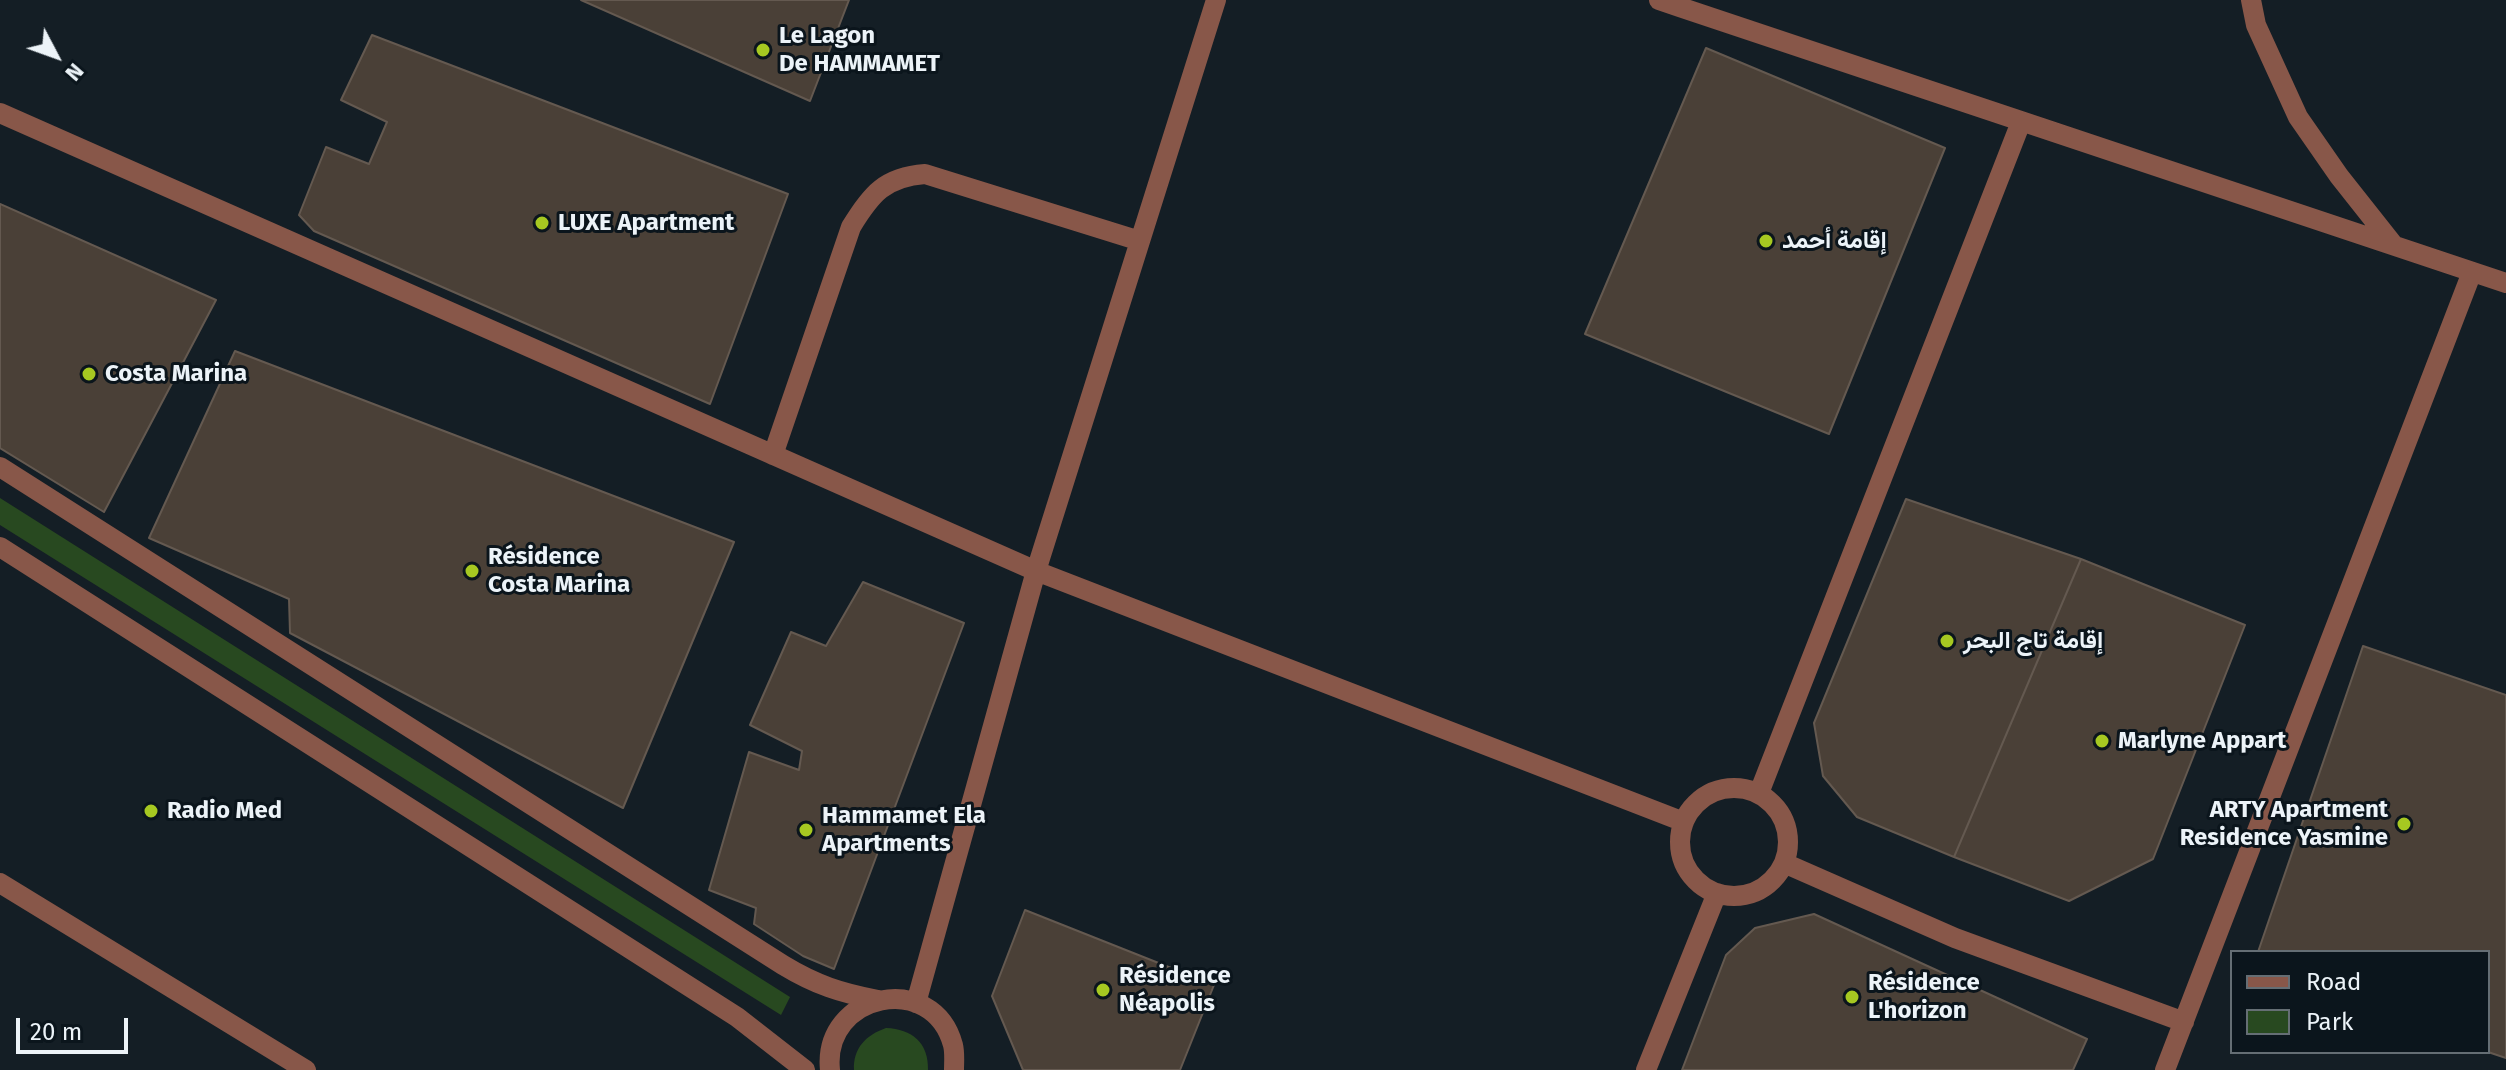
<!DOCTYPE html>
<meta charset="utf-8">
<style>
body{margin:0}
#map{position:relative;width:2506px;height:1070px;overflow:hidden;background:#141e25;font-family:"Fira Sans",sans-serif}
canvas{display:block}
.legend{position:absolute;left:2230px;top:950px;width:260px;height:104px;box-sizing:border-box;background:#0b151c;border:2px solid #656e74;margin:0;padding:10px 14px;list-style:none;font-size:24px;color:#ecf3f8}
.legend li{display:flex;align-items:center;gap:16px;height:40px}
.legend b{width:40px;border:2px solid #656e74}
.north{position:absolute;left:16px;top:16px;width:80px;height:80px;-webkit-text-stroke:6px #0b151c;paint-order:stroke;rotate:131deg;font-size:22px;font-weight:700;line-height:32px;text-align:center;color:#ecf3f8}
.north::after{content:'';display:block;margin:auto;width:28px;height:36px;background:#ecf3f8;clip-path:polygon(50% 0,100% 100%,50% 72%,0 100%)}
.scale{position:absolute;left:16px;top:1018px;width:112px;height:36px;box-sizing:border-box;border:4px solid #ecf3f8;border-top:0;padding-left:10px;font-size:24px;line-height:28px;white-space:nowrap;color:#ecf3f8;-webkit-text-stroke:6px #0b151c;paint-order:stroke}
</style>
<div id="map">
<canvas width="2506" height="1070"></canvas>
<ul class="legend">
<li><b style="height:10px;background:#885749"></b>Road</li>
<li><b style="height:22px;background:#284920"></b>Park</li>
</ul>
<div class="north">N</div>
<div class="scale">20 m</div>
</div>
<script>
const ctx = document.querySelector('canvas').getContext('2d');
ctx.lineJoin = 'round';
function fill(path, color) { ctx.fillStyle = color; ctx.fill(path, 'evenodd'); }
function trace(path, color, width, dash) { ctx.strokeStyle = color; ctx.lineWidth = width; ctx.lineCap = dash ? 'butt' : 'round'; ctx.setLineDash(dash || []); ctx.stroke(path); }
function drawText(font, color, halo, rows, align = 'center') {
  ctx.font = font + ' "Fira Sans",Vazirmatn,sans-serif'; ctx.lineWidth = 6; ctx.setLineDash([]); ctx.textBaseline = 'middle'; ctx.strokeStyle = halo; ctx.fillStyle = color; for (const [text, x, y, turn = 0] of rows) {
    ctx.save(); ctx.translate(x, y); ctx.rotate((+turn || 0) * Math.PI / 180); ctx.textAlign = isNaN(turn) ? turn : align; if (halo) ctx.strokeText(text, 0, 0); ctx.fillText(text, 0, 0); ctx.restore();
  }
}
const green = new Path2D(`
 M0,498L790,997L781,1015L0,525Z
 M886,1028C912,1029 929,1043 928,1070H854C853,1048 866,1035 886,1028Z`);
const building = new Path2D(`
 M581,0H849L810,101Z
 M372,35L788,194L710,404L314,231L299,215L326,147L369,164L387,122L341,100Z
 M1706,48L1945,148L1829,434L1585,334Z
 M0,204L216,300L104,512L0,448Z
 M235,351L734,542L623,808L290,633L289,599L149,538Z
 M1906,499L2081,559L1954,857L1857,817L1823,776L1814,723Z
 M2081,559L2245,625L2153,859L2069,901L1954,857Z
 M863,582L964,623L834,969L803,956L754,924L756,908L709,890L749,752L799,770L802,751L750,725L791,632L826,646Z
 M2363,646L2506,695V1058L2488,1052V952H2258Z
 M1025,910L1214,985L1180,1070H1023L992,996Z
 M1814,914L2087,1039L2073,1070H1682L1726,955L1755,928Z`);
const minor = new Path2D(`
 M1659,0C1941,95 2224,187 2506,283
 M2251,0L2256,25L2298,117L2339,176L2392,243
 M0,113L1036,571L1684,822
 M773,455L851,227C871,194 885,177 925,174L1140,241
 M0,467L783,965C816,985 841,993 878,1000
 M0,547L737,1017L805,1070
 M1680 842a54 54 0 1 1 108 0a54 54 0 1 1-108 0Z
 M1759,793L2021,122
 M1784,863L1955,938L2184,1022
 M0,883L306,1070
 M916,1003L1036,571L1216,0
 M830,1070C822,993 933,970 953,1045C955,1053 954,1062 954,1070
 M1646,1070L1717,893
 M2165,1070L2472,272`);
const markers = [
 [763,50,8,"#a6c821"],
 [542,223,8,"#a6c821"],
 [1766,241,8,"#a6c821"],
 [89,374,8,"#a6c821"],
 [472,571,8,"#a6c821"],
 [1947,641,8,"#a6c821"],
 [2102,741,8,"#a6c821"],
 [151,811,8,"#a6c821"],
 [2404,824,8,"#a6c821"],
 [806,830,8,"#a6c821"],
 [1103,990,8,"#a6c821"],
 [1852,997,8,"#a6c821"]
];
const poiNames = [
 ["Le Lagon",779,36],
 ["De HAMMAMET",779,64],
 ["LUXE Apartment",558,223],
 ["إقامة أحمد",1782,241],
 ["Costa Marina",105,374],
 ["Résidence",488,557],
 ["Costa Marina",488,585],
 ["إقامة تاج البحر",1963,641],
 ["Marlyne Appart",2118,741],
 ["ARTY Apartment",2388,810,"right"],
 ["Residence Yasmine",2388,838,"right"],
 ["Radio Med",167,811],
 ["Hammamet Ela",822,816],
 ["Apartments",822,844],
 ["Résidence",1119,976],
 ["Néapolis",1119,1004],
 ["Résidence",1868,983],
 ["L'horizon",1868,1011]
];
fill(green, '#284920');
fill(building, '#4a4037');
trace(building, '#645950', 2);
trace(minor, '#885749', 20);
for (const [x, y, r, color] of markers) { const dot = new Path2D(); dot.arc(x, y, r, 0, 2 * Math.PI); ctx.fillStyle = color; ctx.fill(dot); trace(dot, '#0b151c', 3); }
drawText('bold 24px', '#ecf3f8', '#0b151c', poiNames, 'left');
</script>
